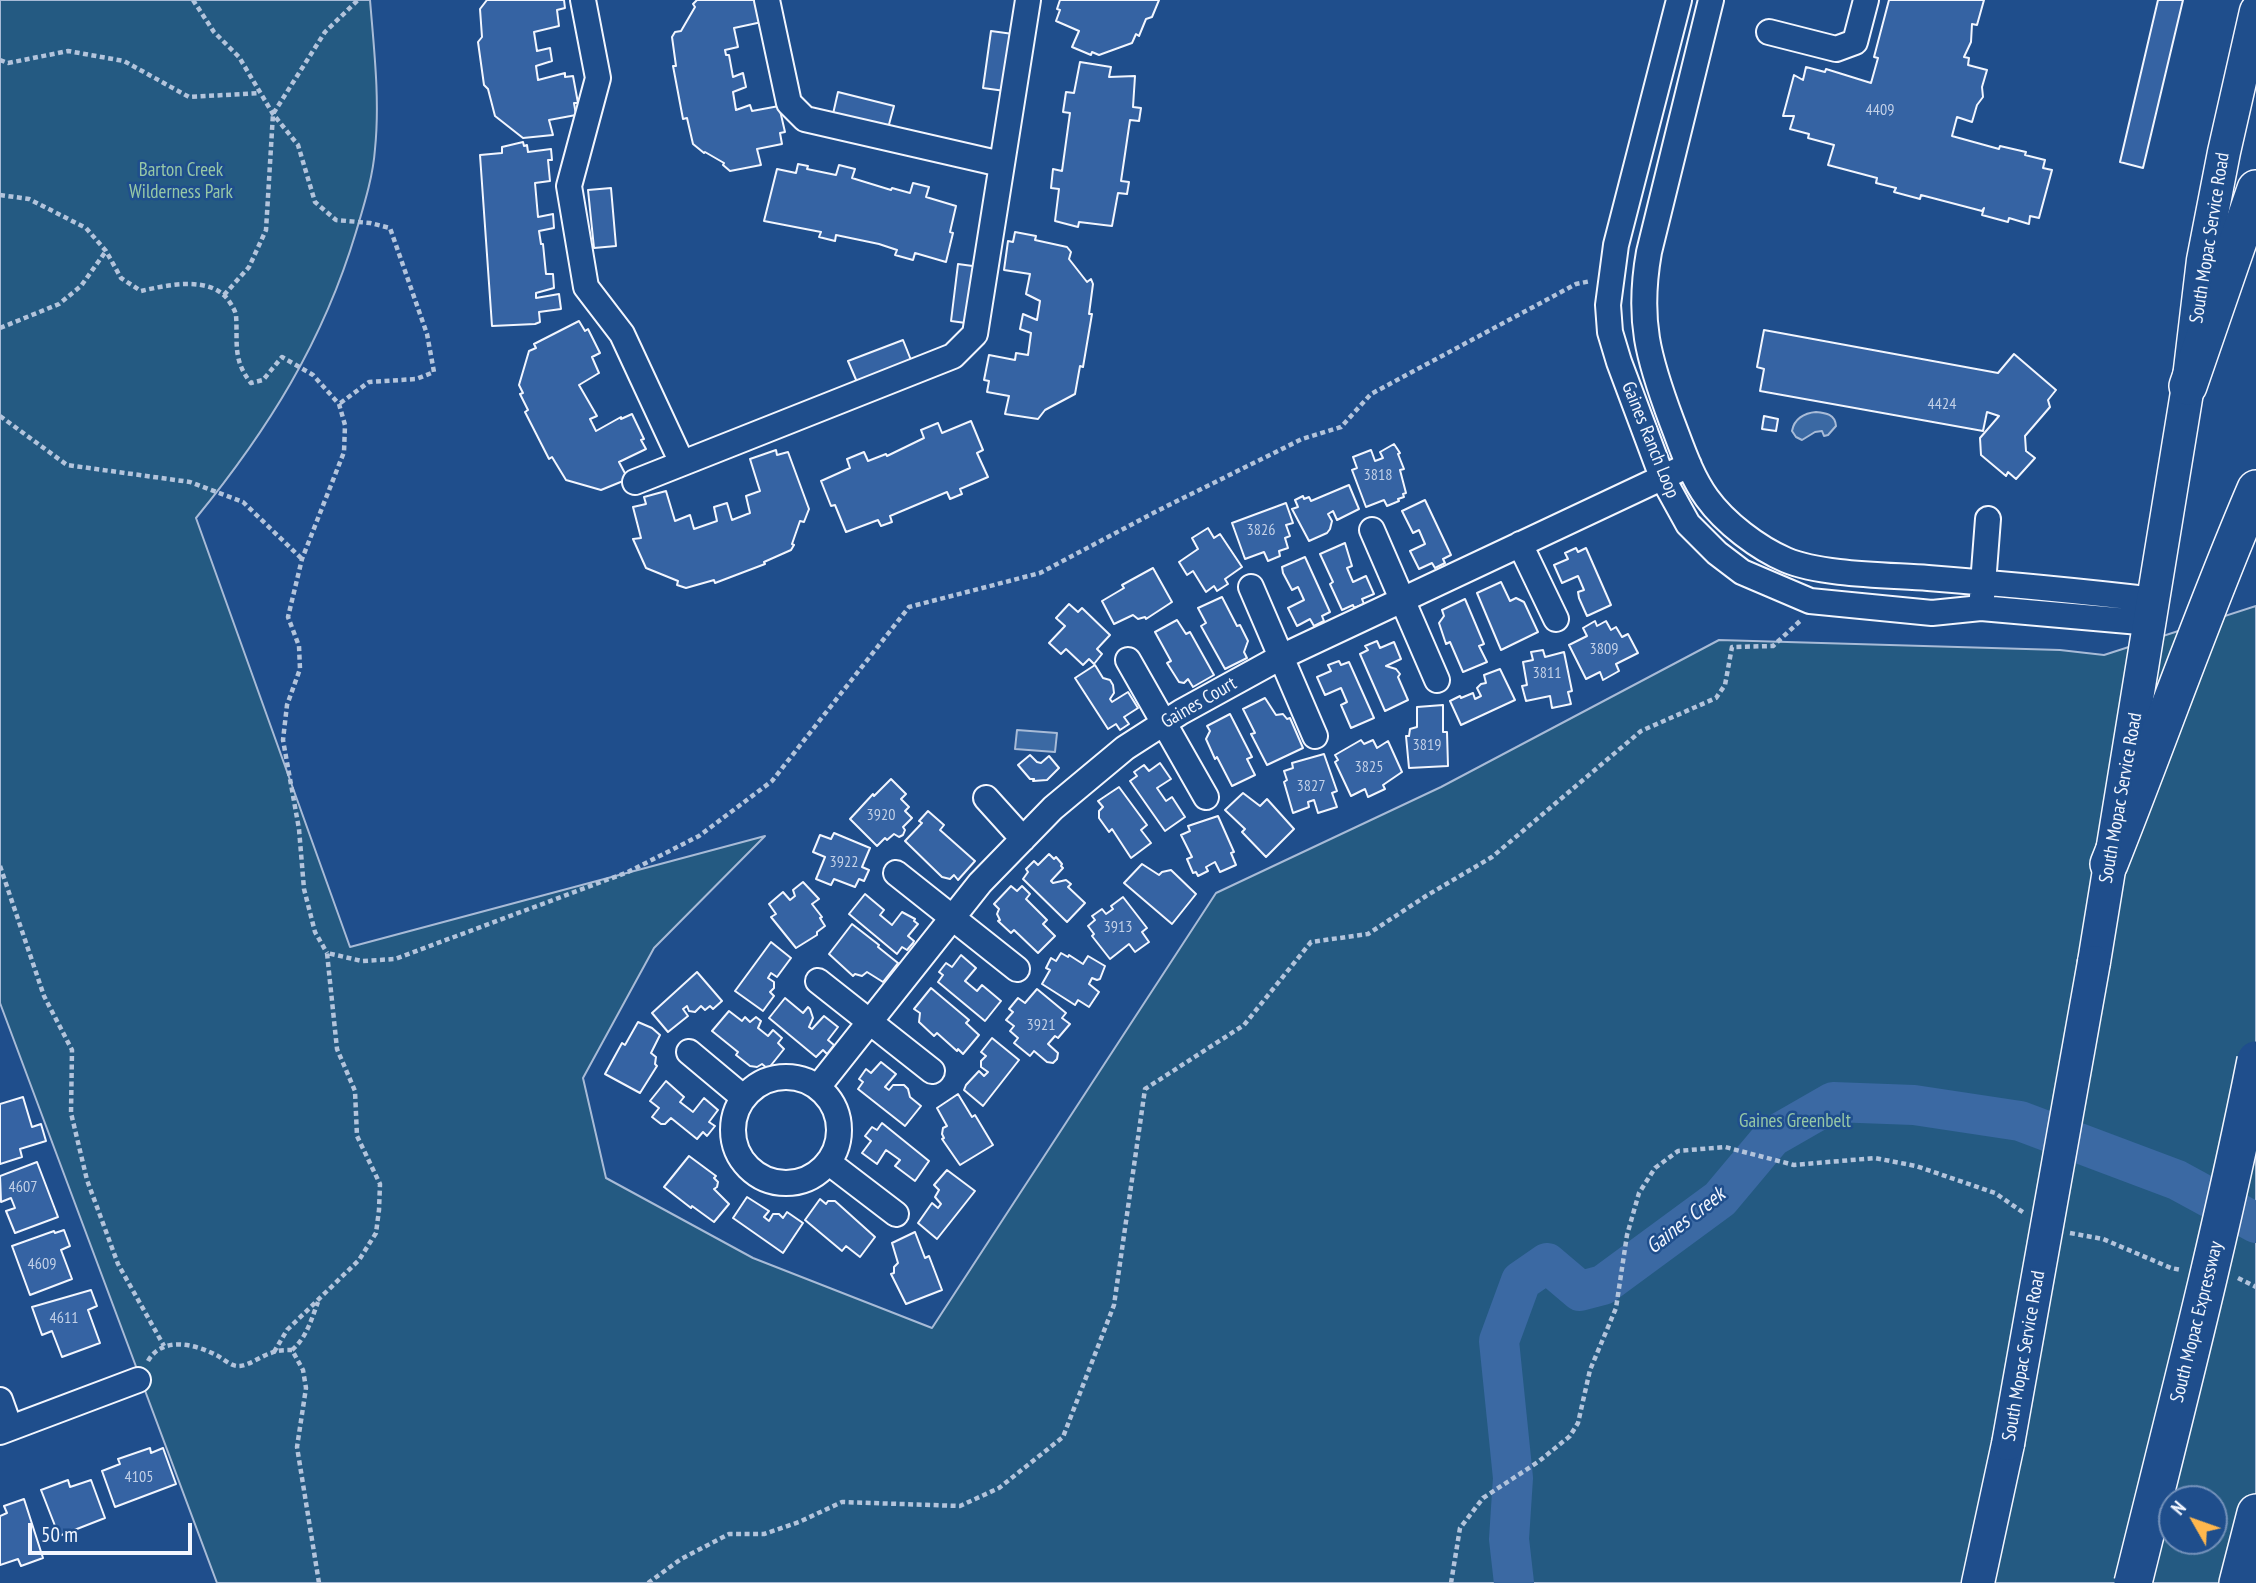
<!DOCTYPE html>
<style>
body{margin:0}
#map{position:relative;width:2256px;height:1583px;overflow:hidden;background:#1f4e8c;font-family:"PT Sans Narrow",sans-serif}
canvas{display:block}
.north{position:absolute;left:2158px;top:1485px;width:70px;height:70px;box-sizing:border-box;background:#1f4e8c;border:2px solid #7391ba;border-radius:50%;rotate:310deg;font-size:19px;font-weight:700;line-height:28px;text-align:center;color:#f2f6ff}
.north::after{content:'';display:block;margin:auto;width:24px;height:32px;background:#ffb74d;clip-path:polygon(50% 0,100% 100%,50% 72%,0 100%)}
.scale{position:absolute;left:28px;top:1523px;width:164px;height:32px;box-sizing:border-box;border:4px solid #f2f6ff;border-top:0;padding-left:9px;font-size:21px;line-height:24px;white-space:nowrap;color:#f2f6ff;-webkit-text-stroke:5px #1f4e8c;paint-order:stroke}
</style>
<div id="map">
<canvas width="2256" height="1583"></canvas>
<div class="north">N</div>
<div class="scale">50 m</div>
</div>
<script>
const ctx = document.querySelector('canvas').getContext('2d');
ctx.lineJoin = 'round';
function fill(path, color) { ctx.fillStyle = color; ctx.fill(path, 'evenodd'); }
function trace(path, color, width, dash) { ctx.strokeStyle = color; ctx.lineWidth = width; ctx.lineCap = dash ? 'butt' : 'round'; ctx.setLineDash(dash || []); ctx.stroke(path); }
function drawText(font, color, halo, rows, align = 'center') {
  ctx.font = font + ' "PT Sans Narrow",sans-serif'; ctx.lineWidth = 5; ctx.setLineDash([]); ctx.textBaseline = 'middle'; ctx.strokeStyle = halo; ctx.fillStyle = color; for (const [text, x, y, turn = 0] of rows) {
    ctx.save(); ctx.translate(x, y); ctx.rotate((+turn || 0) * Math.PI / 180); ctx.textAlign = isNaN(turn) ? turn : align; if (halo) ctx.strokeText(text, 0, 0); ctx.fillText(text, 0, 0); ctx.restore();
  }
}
const green = new Path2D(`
 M0,0H370C374,49 380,100 375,149C373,177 364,205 356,232C323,342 268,430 196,518L350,947L765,836L654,948L583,1078L606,1178L753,1258L932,1328L1216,893L1441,787L1719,640L2060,650L2104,655L2256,606V1583H217L0,1003ZM2172,1499H2214V1541H2172Z`);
const water = new Path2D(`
 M1816,412C1826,413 1835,414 1836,426L1828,435L1824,436L1822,431L1815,432L1802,440L1796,437L1792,431C1794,419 1804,413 1816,412Z
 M1017,730L1057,733L1055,752L1015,749Z`);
const river = new Path2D(`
 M1514,1583L1509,1539L1513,1478L1499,1341L1521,1281L1547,1263L1580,1291L1603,1285L1720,1199L1772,1137L1833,1102L1914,1105L2020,1121L2177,1180L2256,1223`);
const building = new Path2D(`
 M487,0H564L565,8L557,10L559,26L534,32L537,51L550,48L552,61L536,66L538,80L565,73V77L573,76L578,103H574L576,115L549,120L553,135L523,138L495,116L488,89L484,85L478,42L482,37L480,9Z
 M697,0H759L762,22L734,28L738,47L725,50L726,55H729L733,77L743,73L746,87L733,92L736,110L750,105L752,111L779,106L785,132L780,133L782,144L757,149L761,165L730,171L723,165L724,163L705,152L704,153L693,144L687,118L683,119L673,66H676L672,37L675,32L681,31L695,7L693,4Z
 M1060,0H1159L1152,17L1146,19L1139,36L1136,34L1132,43L1099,55L1092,52L1091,55L1072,47L1079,31L1056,21L1060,10L1057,9Z
 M1889,0H1984L1977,25L1972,24L1971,42L1964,57L1969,58L1968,65L1987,70L1982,87L1983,97L1977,105L1972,122L1957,117L1952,136L1999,149L2000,146L2026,152L2025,155L2045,160L2043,168L2052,170L2039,218L2030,216L2029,224L2009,218L2008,222L1982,215L1984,208L1982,211L1921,195L1920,199L1894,192L1896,188L1876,183L1877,178L1828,165L1834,145L1808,138L1809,134L1790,129L1794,116H1783L1794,75L1803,80L1806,67L1825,72L1826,69L1871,83L1878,58L1874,57Z
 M2158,0H2183L2143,168L2120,162Z
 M991,31L1013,34L1005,91L983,88Z
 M1080,62L1111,67L1109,77L1135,76L1133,107L1141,108L1139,121L1130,120L1121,181L1129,182L1127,194L1118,193L1112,226L1079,222L1078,227L1055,221L1059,189L1051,188L1053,169L1062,171L1070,113L1063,112L1066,92L1074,93Z
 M838,92L894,106L888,128L833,114Z
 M523,142L524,146L527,145L528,152L551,149L552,160H548L550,181L535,183L538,217L553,214L554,228L539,231L541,244H543L546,274H553L554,288L536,293V298L559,294L561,309L539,312L540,322L535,324L492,326L480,155L502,153V147Z
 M798,164L808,166L807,169L836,175L839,165L855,169L852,178L891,190L892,188L910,193L913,183L929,187L926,197L956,206L950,232L953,233L946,262L915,253L913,260L895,255L897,250L879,244L836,235L835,241L819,237L821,232L764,221L777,169L796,173Z
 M611,188L616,246L594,248L588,190Z
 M1015,232L1036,236L1035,240L1067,247L1071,252L1069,259L1087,282L1091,279L1093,284L1089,314H1092L1083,367L1080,366L1075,394L1045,410L1038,419L1005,414L1009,396L987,392L989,381L984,380L989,355L1015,360L1016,353L1028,355L1031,333L1020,329L1023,314L1037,320L1040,301L1026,294L1030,274L1004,270L1008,241L1013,242Z
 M958,264L980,267L973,324L951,321Z
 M579,321L585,331L588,329L600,353L592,357L599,373L579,385L597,416L590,419L596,431L621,417V419L632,414L644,439L641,440L646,449L619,462L628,479L601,490L566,480L552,457L549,459L525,412L528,410L520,394L523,393L519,385L529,351L536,348L534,344Z
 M1764,330L1998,373L2014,354L2056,390L2048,400L2050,407L2025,436L2026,451L2035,458L2016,479L2008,472L2006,476L1981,455L1980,438L1999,416L1987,412L1983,431L1760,391L1764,369L1757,367Z
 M903,340L911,360L857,382L848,361Z
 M1764,416L1778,419L1776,431L1762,429Z
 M971,421L983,450L977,453L988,477L960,489L962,494L950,499L947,492L890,516L892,522L881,526L878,520L846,532L835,505L831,506L821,481L850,468L847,459L864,452L868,461L886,454L887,456L924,438L921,430L938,423L942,433Z
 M1394,444L1400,453L1398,454L1404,469L1400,470L1406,493L1403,494L1404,497L1398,499L1399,501L1387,506L1384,500L1366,507L1352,470L1357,468L1353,457L1371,450L1375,461L1383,458L1380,452Z
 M776,450L777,455L788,452L809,509L804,522L800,521L792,544L794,545L791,550L764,562L765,564L715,583L714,580L686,588L677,585L678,581L646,568L633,539L641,538L633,507L646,504L644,497L666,491L675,521L690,515L694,529L717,521L714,507L727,503L732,520L750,513L746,496L760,491L750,459Z
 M1349,485L1359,509L1337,520L1333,511L1328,514L1332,521L1330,529L1327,533L1309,541L1292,509L1298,507L1295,500L1303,496L1304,499L1309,497L1311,501Z
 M1425,500L1451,555L1443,559L1445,563L1435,568L1432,563L1419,569L1410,551L1425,544L1419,530L1413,533L1402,511Z
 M1286,503L1293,523L1286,525L1290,536L1285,538L1288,548L1279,551L1280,556L1268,561L1264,552L1245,559L1232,523Z
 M1208,528L1214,538L1220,534L1242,567L1225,579L1228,584L1217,591L1214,586L1206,592L1193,571L1187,575L1179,562L1198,549L1192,538Z
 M1345,543L1352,566L1347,568L1353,582L1366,576L1374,594L1362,599L1364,604L1354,608L1353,605L1342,610L1330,584L1333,582L1320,554Z
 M1576,548L1578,552L1586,548L1611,605L1587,616L1579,598L1578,592L1584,590L1578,576L1562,583L1554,565L1568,559L1565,553Z
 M1305,557L1330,612L1322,616L1324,621L1314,626L1310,619L1297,626L1288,608L1304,600L1298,587L1292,590L1283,573L1282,567Z
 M1153,568L1172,602L1146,619L1145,617L1138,619L1133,615L1114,624L1102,601L1124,588L1122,585Z
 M1501,582L1510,601L1516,598L1524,602L1538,632L1501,650L1477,593Z
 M1222,597L1237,626L1240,625L1248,641L1244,652L1247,658L1225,669L1201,626L1206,623L1198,608Z
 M1465,599L1484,644L1479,646L1487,662L1463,672L1450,642L1446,644L1439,623L1444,616L1442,610Z
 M1069,604L1078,612L1082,608L1110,635L1097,649L1102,654L1094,664L1089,659L1083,665L1066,649L1061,654L1049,643L1065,626L1056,618Z
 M1177,620L1186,634L1190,632L1214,675L1193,687L1188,679L1184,683L1179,682L1167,663L1171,661L1155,632Z
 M1595,621L1597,626L1606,621L1611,630L1616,627L1622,637L1628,634L1638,653L1616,664L1619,671L1603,680L1600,672L1586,679L1569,645L1587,636L1583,628Z
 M1377,641L1380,648L1394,642L1401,659L1386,666L1396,669L1400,674L1398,677L1408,700L1385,711L1360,654L1368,650L1365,646Z
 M1543,650L1545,657L1564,652L1572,691L1568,692L1571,704L1552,708L1550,696L1526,701L1522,686L1527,685L1523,662L1533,660L1531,652Z
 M1339,661L1341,665L1349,662L1374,718L1351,728L1341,705L1347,702L1341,688L1325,695L1317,677L1331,671L1328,665Z
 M1095,665L1103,678L1110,680L1113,685L1114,693L1110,699L1112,702L1128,692L1138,708L1124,717L1129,724L1120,730L1116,724L1108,729L1075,678Z
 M1500,669L1515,700L1461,725L1450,701L1460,696L1461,698L1473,693L1475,699L1481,696L1477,688L1481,684L1486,683L1484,675Z
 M1265,698L1276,715L1283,714L1287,719L1290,718L1303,748L1267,765L1251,734L1255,733L1243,709Z
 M1443,705V732H1447L1448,766L1409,768L1406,736H1409L1410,729L1417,727V707Z
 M1230,714L1252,757L1247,759L1255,775L1232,786L1217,757L1215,759L1206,739L1210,731L1207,726Z
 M1361,740L1364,744L1373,740L1377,748L1388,741L1402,772L1383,785L1385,789L1368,797L1365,789L1351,796L1335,762L1338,760L1335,755Z
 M1324,754L1337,791L1332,793L1337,807L1318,813L1314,800L1308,802L1309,807L1293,813L1284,782L1287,780L1284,771L1293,768L1292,763Z
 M1030,755L1037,762L1041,763L1049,756L1059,768L1047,780L1033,781L1034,779H1030L1018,765Z
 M1160,763L1171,779L1157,788L1166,801L1172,797L1185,817L1165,831L1130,781L1137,776L1134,772L1144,765L1149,771Z
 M891,779L906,794L901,799L909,807L905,811L912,818L903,827L905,830L903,835L899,837L894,834L887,840L885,838L877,846L850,819L873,794L874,796Z
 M1119,787L1147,825L1141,830L1151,843L1131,858L1112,829L1109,832L1099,818V811L1103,807L1098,801Z
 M1243,793L1260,806L1267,799L1294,829L1266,857L1242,832L1245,829L1225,810Z
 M928,811L944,825L940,830L975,861L958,880L954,875L950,879L942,877L905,841L922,823L919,821Z
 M1218,816L1234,852L1231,853L1236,865L1220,872L1215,862L1206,867L1208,871L1198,876L1196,872L1193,873L1187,859L1192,857L1181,835L1190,831L1188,826Z
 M834,833L870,848L862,867L869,870L864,881L859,879L855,887L834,879L831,885L816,879L825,857L813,852L820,835L831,839Z
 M1049,854L1054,859L1056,857L1062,864L1061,866L1063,868L1051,881L1053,883L1066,880L1071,884L1068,887L1085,903L1067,922L1023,879L1028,872L1026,869L1034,861L1038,865Z
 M1142,864L1159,875L1162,872L1171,870L1196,894L1172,924L1124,883Z
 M803,882L819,899L812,904L822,917L820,918L825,926L817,932V935L796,948L771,917L776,914L769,904L783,892L790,900L795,896L793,890Z
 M1011,886L1017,891L1022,886L1030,894L1026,899L1047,920L1043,924L1055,936L1038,953L1014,930L1011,933L998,921L1000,920L997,914L999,909L994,904Z
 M865,894L884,910L880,915L892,925L902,912L915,919L914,921L918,924L908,936L914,941L913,943L907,950L902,947L897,954L849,914Z
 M1123,897L1147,928L1142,932L1149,942L1135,952L1129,944L1110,959L1092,936L1094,934L1088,926L1095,920L1092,916L1102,909L1106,914L1113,909L1111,906Z
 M852,924L879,945L878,947L898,963L883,982L867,972L862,976L855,974L853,976L829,954Z
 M771,942L791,958L777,977L771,973L768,978L774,982V988L770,992L774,996L763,1011L735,991Z
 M1061,953L1068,957L1069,955L1083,964L1088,956L1105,966L1100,979L1097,980L1092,978L1089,984L1099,992L1089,1007L1078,1000L1075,1005L1042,984L1050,970L1046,968L1051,958L1056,961Z
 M961,955L976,968L965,981L977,991L982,985L1001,1001L985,1021L938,982L943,975L939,972L946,963L952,967Z
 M697,972L722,1001L713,1009L710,1006L705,1010L701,1006L695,1012L689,1011L687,1006L683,1009L688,1016L668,1032L652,1013Z
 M931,988L969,1020L966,1023L979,1035L963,1054L958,1049L957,1051L937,1033L934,1036L919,1022L920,1013L914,1009Z
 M1037,989L1066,1013L1062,1018L1070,1024L1058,1038L1055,1036L1048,1044L1058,1053L1057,1059L1053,1063L1047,1062L1034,1051L1030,1056L1014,1043L1018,1038L1010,1031L1014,1026L1006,1020L1013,1012L1009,1009L1018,998L1025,1003Z
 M785,998L803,1013L808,1007L810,1009L813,1018L809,1027L812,1029L824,1016L838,1027L828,1040L834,1045L827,1054L823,1050L816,1057L769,1018Z
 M729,1011L742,1021L745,1017L750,1022L756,1017L761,1021L758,1028L768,1036L773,1030L782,1038L778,1043L784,1049L768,1069L762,1064L757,1067L750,1066L736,1055L738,1052L712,1031Z
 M638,1022L652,1028L660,1035L651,1053L656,1057L655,1064L657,1066L640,1093L605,1074L622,1043L625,1045Z
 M992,1038L1019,1060L983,1106L964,1090L966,1085L979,1071L984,1076L988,1072L981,1067V1061L986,1056L981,1052Z
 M881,1062L896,1074L885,1087L889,1090L893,1085H904L908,1089L910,1097L921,1106L905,1126L858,1089L863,1082L859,1079L866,1069L871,1073Z
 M666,1081L684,1097L680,1102L693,1112L704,1098L718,1110L709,1122L715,1126L707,1136L703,1132L697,1139L671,1118L665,1124H661L652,1117L659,1108L650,1101Z
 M958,1094L972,1117L975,1115L993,1145L960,1165L942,1139L944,1138L942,1134L943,1128L947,1126L937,1108Z
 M23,1097L32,1127L41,1124L46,1141L20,1149L22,1157L0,1164V1104Z
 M882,1123L929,1161L915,1181L895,1166L900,1160L886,1150L877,1164L862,1153L871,1141L865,1136L872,1127L877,1130Z
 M689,1156L716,1176L714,1178L718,1182L717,1187L714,1189L729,1204L714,1222L692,1206L691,1208L664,1187Z
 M37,1162L58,1217L15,1233L6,1211L15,1208L11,1198L1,1202L0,1176Z
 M947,1170L975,1191L937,1239L918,1223L932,1203L938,1208L941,1204L935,1197L939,1190L934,1185Z
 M747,1197L769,1211L764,1217L769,1221L773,1214H779L783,1218L787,1212L803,1223L783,1253L733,1218Z
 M820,1199L826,1204L828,1201H835L875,1237L860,1257L846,1246L842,1251L805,1220Z
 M64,1230L70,1246L61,1250L72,1279L30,1295L12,1246L54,1231L55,1233Z
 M915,1232L925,1258L929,1256L942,1290L906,1304L891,1274L894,1273V1267L898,1263L892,1243Z
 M91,1290L97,1306L88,1310L100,1343L62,1357L52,1331L42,1335L32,1307Z
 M150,1448L151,1453L163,1448L176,1484L115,1507L102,1471L120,1464L118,1459Z
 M68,1480L70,1487L91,1480L105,1518L59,1536L41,1490Z
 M24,1499L43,1558L21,1566L18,1559L0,1565V1516L7,1513L4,1506Z`);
const path = new Path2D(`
 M193,0L214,32L239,57L273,114L298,145L315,202L336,220L370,223L390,228L427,334L434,372L416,379L369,382L339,404
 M0,60L8,63L68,51L124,61L189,97L260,93
 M0,195L29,199L86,228L106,251L121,278L141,291C167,285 211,275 229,301C232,306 235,310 236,315C238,343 232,359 251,383L263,380L282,357L313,375L339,404L345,425L344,452L302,559L288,617L299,646L300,669L287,705L283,740L299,829L304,889L315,932L327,953
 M224,295L249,267L266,230L273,114L325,32L358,0
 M0,328L59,304L81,286L106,251
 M0,416L67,465L190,482L243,502L302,559
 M0,866L44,996L72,1050L71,1113L87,1180L118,1264L164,1346
 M2070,1233L2103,1239L2171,1268L2181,1270
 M2238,1278L2256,1287
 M292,1350C307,1337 311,1320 318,1302
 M274,1352L287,1330L359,1260L376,1233L379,1210L380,1184L357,1136L355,1091L337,1049L327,953L362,961L395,959L628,872L699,836L772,781L909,607L1040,573L1159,510L1302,439L1341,427L1371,394L1576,284L1591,281
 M148,1361C162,1336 195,1344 216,1355C224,1359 231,1367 240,1366C250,1365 261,1356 271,1353C277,1350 285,1350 292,1350L303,1370L306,1388L297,1447L319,1583
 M648,1583L681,1559L729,1534H764L799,1522L842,1502L960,1506L999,1488L1063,1437L1114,1305L1145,1089L1244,1025L1311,942L1368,934L1426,896L1492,857L1641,731L1716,698L1725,685L1732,647L1773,646L1800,621
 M1451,1583L1460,1528L1483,1498L1538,1462L1570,1436L1578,1423L1590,1370L1616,1308L1627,1235L1639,1193L1655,1168L1678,1151L1725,1147L1794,1165L1875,1158L1916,1166L1995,1193L2024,1213`);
const minor = new Path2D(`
 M583,0L598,78L569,186L586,287L622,334L682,463
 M767,0L789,103L805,119L1001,164
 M1679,0L1616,245L1608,305L1610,332L1619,362L1662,477L1688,524L1717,553L1742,572L1810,601L1932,613L1981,608L2151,623
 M1711,0L1649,252C1637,320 1648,358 1672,422C1682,448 1691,476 1707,498C1725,523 1758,548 1786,560C1821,575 1889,575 1928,578C2004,584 2079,591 2155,600
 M1769,32L1836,49L1855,42L1866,0
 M635,482L953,356L975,334L1028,0
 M1372,530L1437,680
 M1520,544L1556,619
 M1251,587L1315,736
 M1982,597L1988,519
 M1128,660L1206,797
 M986,798L1023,839
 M896,873L1017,969
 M818,981L932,1071
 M689,1052L744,1098
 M733 1130a53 53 0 1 1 106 0a53 53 0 1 1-106 0Z
 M818,1087L980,883L1053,808L1125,748L1181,712L1281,657L1689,465
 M828,1162L896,1214
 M0,1400L10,1428
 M0,1432L138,1380`);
const major = new Path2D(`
 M2094,962L2188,386L2203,260L2224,152L2256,11
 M1978,1583L2008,1444`);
const highway = new Path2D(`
 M2188,386L2256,189
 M2109,864C2159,739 2203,612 2256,489
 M2238,1583L2256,1513`);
const majorBridge = new Path2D(`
 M2008,1444L2094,962`);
const highwayBridge = new Path2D(`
 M2133,1583C2176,1409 2221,1236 2256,1060`);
const numberNames = [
 ["4409",1880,110],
 ["4424",1942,404],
 ["3818",1378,475],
 ["3826",1261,530],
 ["3809",1604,649],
 ["3811",1547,673],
 ["3819",1427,745],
 ["3825",1369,767],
 ["3827",1311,786],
 ["3920",881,815],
 ["3922",844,862],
 ["3913",1118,927],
 ["3921",1041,1025],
 ["4607",23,1187],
 ["4609",42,1264],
 ["4611",64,1318],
 ["4105",139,1477]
];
const parkNames = [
 ["Barton Creek",181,171],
 ["Wilderness Park",181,193],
 ["Gaines Greenbelt",1795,1122]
];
const streetNames = [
 ["South Mopac Service Road",2210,238,-81],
 ["Gaines Ranch Loop",1650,440,68],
 ["Gaines Court",1199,703,-30],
 ["South Mopac Service Road",2121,798,-80],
 ["South Mopac Expressway",2197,1322,-76],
 ["South Mopac Service Road",2024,1356,-80]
];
const waterNames = [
 ["Gaines Creek",1686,1221,-38]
];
fill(green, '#245a82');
trace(green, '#a8bbd7', 2);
fill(water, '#3b69a3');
trace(water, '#a8bbd7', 2);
trace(river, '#3b69a3', 40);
fill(building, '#3563a3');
trace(building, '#f2f6ff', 2);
trace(minor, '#f2f6ff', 28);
trace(major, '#f2f6ff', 35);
trace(highway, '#f2f6ff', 40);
trace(path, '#b3c4dc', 4.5, [5, 3.5]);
trace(minor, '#1f4e8c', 24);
trace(major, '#1f4e8c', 32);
trace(highway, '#1f4e8c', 37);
trace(majorBridge, '#f2f6ff', 35, []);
trace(highwayBridge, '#f2f6ff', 40, []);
trace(majorBridge, '#1f4e8c', 32);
trace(highwayBridge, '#1f4e8c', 37);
drawText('16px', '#c3d1e8', null, numberNames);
drawText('19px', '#97c8a6', '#1f4e8c', parkNames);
drawText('19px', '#f2f6ff', '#1f4e8c', streetNames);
drawText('italic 21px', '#f2f6ff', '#1f4e8c', waterNames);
</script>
